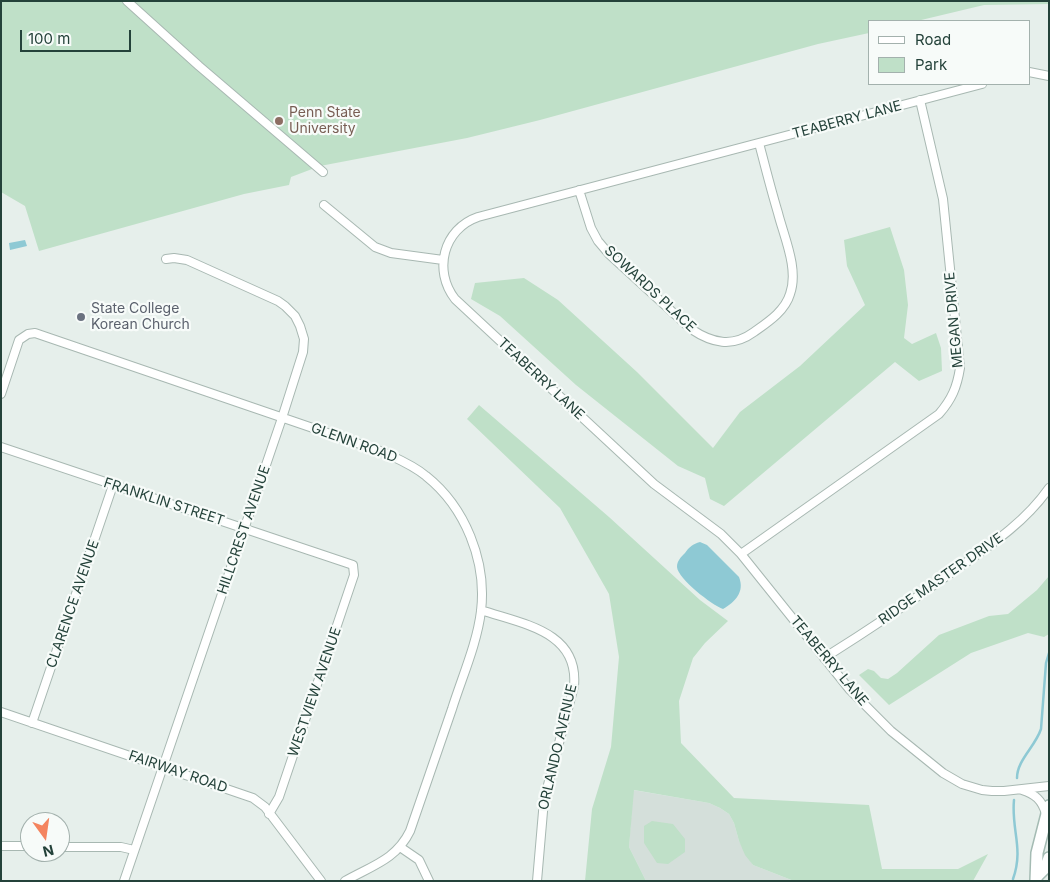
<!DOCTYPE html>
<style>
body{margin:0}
#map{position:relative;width:1050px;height:882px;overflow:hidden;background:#e6efeb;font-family:Inter,sans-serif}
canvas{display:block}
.frame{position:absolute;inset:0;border:2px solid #24423a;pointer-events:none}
.legend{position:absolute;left:868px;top:20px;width:162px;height:65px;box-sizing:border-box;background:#f7fbf9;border:1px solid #a3b1ad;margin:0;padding:6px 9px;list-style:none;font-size:15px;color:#24423a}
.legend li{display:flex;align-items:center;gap:10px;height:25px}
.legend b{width:25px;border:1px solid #a3b1ad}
.north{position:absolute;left:20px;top:812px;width:50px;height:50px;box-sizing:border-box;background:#f7fbf9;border:1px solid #a3b1ad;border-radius:50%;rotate:166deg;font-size:14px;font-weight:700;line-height:20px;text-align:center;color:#24423a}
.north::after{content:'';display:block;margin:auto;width:18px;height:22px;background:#f4845f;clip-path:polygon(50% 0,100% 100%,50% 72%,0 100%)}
.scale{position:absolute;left:20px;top:30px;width:111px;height:22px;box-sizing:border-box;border:2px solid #24423a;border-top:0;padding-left:6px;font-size:15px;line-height:18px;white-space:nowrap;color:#24423a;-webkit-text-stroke:4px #f7fbf9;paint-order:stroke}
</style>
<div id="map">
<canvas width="1050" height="882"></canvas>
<div class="frame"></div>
<ul class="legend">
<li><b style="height:6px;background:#fff"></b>Road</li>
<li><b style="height:14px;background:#bfe0c8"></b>Park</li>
</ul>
<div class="north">N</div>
<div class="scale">100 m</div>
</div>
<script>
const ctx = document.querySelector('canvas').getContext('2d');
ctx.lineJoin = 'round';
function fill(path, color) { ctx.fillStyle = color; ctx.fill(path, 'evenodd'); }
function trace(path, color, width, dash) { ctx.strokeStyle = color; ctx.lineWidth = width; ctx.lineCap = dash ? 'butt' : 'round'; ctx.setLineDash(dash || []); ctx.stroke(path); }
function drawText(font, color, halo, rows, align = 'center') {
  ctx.font = font + ' Inter,sans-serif'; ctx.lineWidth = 4.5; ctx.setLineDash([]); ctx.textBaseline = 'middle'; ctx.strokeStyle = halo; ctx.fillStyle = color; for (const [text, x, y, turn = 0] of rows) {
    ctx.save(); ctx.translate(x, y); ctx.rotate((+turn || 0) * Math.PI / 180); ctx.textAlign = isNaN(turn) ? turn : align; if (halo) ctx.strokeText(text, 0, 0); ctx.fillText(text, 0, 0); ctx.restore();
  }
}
const built = new Path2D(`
 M633,790L709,803L720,808L729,814L734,823L739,841L753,865L794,881H646L629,847Z`);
const green = new Path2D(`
 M1,1H1049V4L984,5L917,21H869V33L818,44L540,120L467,138L320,166L291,177L289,185L244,194L39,251L25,206L1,192Z
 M890,227L904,270L908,305L904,338L912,344L936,333L941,348L942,371L919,381L895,362L724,506L710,499L705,478L678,466L576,385L500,316L471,299L475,283L524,278L558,300L637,372L713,448L740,412L800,366L865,305L847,266L844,240Z
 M479,405L609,517L700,600L728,621L705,643L693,658L679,701L681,743L734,798L869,805L882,869H958L988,854L973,881H794L753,865L745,855L739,841L734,823L729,814L720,808L709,803L634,790L629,847L646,881H585L592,809L611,747L619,657L609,594L560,508L467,419Z
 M1049,576V634L1044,637L1028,633L971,653L889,705L859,675L868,669L874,671L881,678L888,679L897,673L939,635L989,616L1008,614L1037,590Z
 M652,821L673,824L685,839V852L668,864L657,863L644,843V826Z`);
const water = new Path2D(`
 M25,240L27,246L10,250L9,243Z
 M700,542L707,545L739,577C745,592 735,602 723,609C712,605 678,579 677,567C677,561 681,557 685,553C689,547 693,544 700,542Z`);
const stream = new Path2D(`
 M1017,778C1017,760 1035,747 1041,729L1046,663L1049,653
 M1013,879C1024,848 1011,830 1014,800`);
const minor = new Path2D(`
 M127,1L199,66L323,172
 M1029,72L1049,76
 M982,84L478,217C443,229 433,271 455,299L654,484L721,534L741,554L850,690L891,731L943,773L962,784L982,790L992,791H1004L1049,786
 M579,190L591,228L598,241L609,254L691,329C712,343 732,348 754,332C768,322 785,311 790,294C799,269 784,237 778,213C771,190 765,166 759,143
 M324,205L375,247L391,253L443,260
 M1,394L19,340L28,334L35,333L383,452C398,459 413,465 426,476C465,507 487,561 481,611C477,644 462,677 452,709C438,750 424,791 410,831C396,860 371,866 345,881
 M1,447L353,565L354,575L279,797L269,814
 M741,554L939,414C952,399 957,387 960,368L943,199L920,100
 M481,610C522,624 579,631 574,686L544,800L537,881
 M824,658C867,631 909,603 951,573C986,548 1024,524 1049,488
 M1,712L253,798L265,807L321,881
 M32,723L113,485
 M1022,790C1035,794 1042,800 1046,814
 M1,846H30
 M60,847H121L134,850
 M400,847L419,860L429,881
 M124,881L282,418L303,352L304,339L300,326L295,316L285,306L278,301L187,260L174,258L166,259`);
const secondary = new Path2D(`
 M1037,876L1046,867L1049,858
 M1036,881L1037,853L1049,806`);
const markers = [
 [279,121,5,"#8d6e63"],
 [81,317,5,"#6b7280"]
];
const educationNames = [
 ["Penn State",289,113],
 ["University",289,129]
];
const streetNames = [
 ["TEABERRY LANE",847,120,-15],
 ["SOWARDS PLACE",650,289,43],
 ["MEGAN DRIVE",954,320,-95],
 ["TEABERRY LANE",541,379,43],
 ["GLENN ROAD",354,443,20],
 ["FRANKLIN STREET",164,502,18],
 ["HILLCREST AVENUE",244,530,-71],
 ["RIDGE MASTER DRIVE",941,579,-35],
 ["CLARENCE AVENUE",73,604,-71],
 ["TEABERRY LANE",829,661,50],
 ["WESTVIEW AVENUE",315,692,-71],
 ["ORLANDO AVENUE",558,747,-77],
 ["FAIRWAY ROAD",178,772,19]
];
const worshipNames = [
 ["State College",91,309],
 ["Korean Church",91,325]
];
fill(built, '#d4dfda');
fill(green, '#bfe0c8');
fill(water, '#8ec9d4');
trace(stream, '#8ec9d4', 2.5);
trace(minor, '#a8b8b2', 10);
trace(secondary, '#a4bbb3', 14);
trace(minor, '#fff', 8);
trace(secondary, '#fff', 11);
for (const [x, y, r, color] of markers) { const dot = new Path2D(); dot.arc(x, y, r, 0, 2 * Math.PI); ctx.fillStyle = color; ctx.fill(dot); trace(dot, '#f7fbf9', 2); }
drawText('14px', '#785e54', '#f7fbf9', educationNames, 'left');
drawText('14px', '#24423a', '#f7fbf9', streetNames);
drawText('14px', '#5b616d', '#f7fbf9', worshipNames, 'left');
</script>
